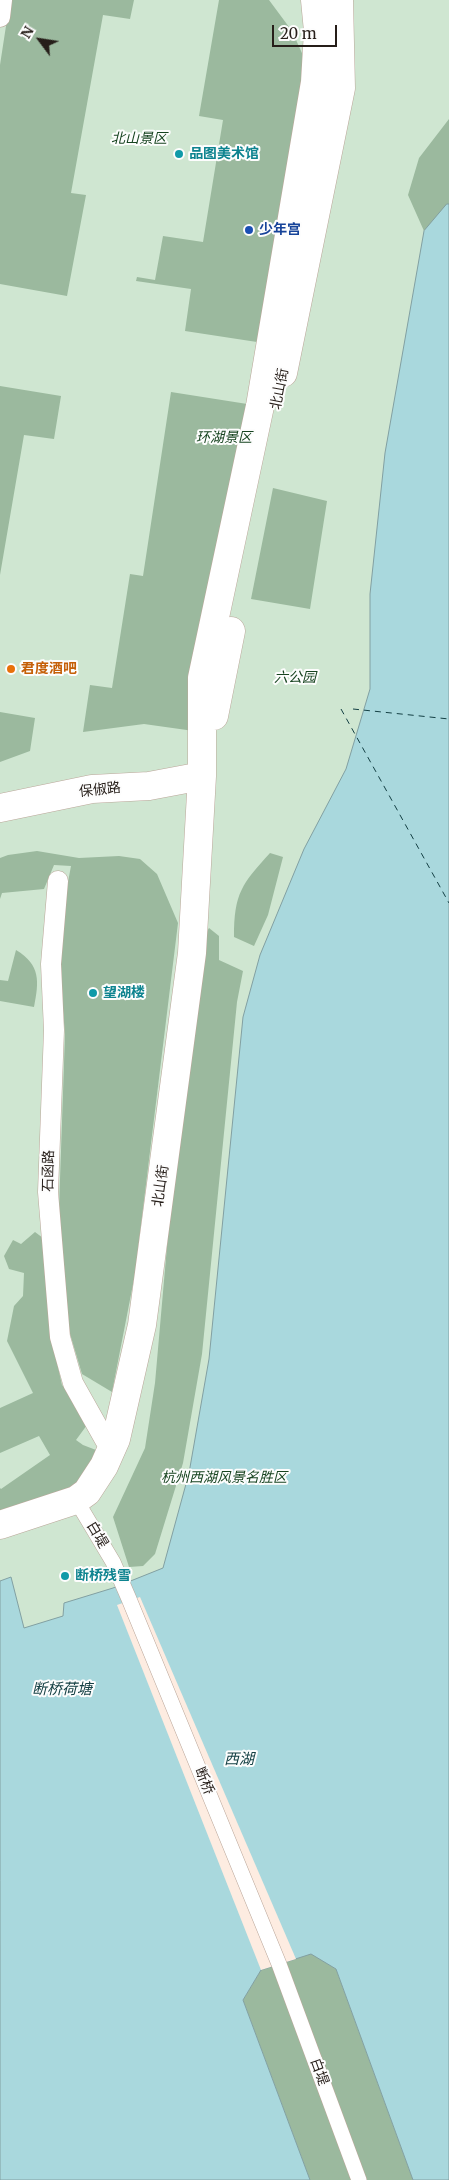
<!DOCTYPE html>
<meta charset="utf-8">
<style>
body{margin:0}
#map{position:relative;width:449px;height:2180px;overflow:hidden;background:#fdece1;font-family:Merriweather,serif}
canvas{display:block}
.north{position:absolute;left:15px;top:15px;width:50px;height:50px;-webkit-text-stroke:4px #fdfdfd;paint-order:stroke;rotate:301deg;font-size:14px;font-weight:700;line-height:20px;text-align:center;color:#261e19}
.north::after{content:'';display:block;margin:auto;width:18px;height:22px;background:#261e19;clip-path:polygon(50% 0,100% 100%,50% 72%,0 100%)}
.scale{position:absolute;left:272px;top:25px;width:65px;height:22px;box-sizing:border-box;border:2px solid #261e19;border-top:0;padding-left:6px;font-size:15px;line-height:18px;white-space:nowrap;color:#261e19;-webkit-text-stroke:4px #fdfdfd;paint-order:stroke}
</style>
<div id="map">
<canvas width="449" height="2180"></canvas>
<div class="north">N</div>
<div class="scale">20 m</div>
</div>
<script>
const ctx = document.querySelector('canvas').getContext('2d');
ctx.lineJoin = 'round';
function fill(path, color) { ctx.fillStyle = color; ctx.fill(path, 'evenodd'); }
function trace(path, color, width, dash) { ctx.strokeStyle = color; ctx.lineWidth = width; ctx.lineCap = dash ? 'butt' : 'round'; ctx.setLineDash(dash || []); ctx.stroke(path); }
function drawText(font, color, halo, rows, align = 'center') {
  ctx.font = font + ' Merriweather,"Noto Sans SC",serif'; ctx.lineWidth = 4; ctx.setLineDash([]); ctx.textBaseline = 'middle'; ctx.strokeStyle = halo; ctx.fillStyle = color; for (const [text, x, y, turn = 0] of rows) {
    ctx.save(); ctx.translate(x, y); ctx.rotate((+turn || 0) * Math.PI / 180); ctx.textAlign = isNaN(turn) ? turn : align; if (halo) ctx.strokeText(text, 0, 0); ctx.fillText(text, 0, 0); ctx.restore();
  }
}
const green = new Path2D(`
 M2,0H449V2180H0V17Z`);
const forest = new Path2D(`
 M10,0H134L130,19L103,15L71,193L86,195L67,296L0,284V65Z
 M219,0H269L292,31L315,82L270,344L185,331L191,289L136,281L137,277L155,280L163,236L203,242L223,120L199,116Z
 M449,119V204H447L424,231L408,195L419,158Z
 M0,386L61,396L54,439L24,435L0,575Z
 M171,392L260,406L201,732L144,724L83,732L90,685L112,688L130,574L143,576Z
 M273,488L327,501L310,609L251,599Z
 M0,712L35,718L30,751L0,762Z
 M37,851L79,858L119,856L140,859L157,874L178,923L135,1274L112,1392L82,1374L68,1327L59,1208L65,1034L59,966L65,898L71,866L54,865L44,889L2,893L0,899V858L8,855Z
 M270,853L283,857L268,915L254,946L234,937C234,893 242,884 270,853Z
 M209,928L219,936V960L243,971L237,1002L202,1354L183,1463L155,1554L143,1566L129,1567L113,1517L145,1448L155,1383L171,1201L203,938Z
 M16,950C41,965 39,982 34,1007L0,1001V980L8,981Z
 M35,1232L43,1238L52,1340L62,1385L78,1400L87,1425L76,1440L83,1445L96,1450L104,1466L103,1481L0,1522V1488L1,1489L50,1455L39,1436L0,1453V1408L33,1393L7,1341L14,1306L23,1296L24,1273L9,1269L4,1256L13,1240L21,1244Z
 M311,1953L336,1969L413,2180H310L243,2000L261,1970Z`);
const water = new Path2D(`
 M447,204H449V2180H413L336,1969L311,1954L261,1970L243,2000L310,2180H0V1581L11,1577L24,1628L63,1616L64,1603L113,1588L163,1568L189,1473L209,1359L243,1017L260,955L304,849L346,769L370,689V594L385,453L424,231Z`);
const pier = new Path2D(`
 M140,1597L296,1959L261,1970L117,1605Z`);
const ferry = new Path2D(`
 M341,709L449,903
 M353,709L449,719`);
const pedestrian = new Path2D(`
 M76,1500L113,1562L129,1599L279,1964L359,2180`);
const minor = new Path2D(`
 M0,17L2,0
 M58,881L51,964L54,1030L48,1192L60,1337L73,1383L105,1440L116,1439`);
const secondary = new Path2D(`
 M283,373L341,88L339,0
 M214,716L231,631
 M0,808L92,789L149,786L202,776
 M0,1525L76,1500L87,1492L104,1466L116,1439L142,1325L192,953L202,776V678L260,406L315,82L318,31L315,0`);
const markers = [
 [179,154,5,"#0f9aa8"],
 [249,230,5,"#1a4fb4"],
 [11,669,5,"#e8710a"],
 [93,993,5,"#0f9aa8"],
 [65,1576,5,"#0f9aa8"]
];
const parkNames = [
 ["北山景区",139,139],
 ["环湖景区",224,438],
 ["六公园",295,678],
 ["杭州西湖风景名胜区",224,1478]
];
const cultureNames = [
 ["品图美术馆",189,154],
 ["望湖楼",103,993],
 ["断桥残雪",75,1576]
];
const transitNames = [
 ["少年宫",259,230]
];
const streetNames = [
 ["北山街",280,389,-79],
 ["保俶路",100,790,-6],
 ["石函路",49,1171,-89],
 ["北山街",161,1186,-82],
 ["白堤",97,1535,59],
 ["断桥",204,1781,68],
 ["白堤",319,2072,70]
];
const foodNames = [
 ["君度酒吧",21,669]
];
const waterNames = [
 ["断桥荷塘",62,1690],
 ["西湖",239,1760]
];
fill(green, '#cfe6d1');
fill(forest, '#9bb99e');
fill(water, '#a9d8dd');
trace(water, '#82a0a2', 1);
fill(pier, '#fdece1');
trace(ferry, '#144044', 1, [6, 5]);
trace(pedestrian, '#bba79a', 16);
trace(minor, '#bba79a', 21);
trace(secondary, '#bba79a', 29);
trace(pedestrian, '#fff', 15);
trace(minor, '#fff', 20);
trace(secondary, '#fff', 28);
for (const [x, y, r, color] of markers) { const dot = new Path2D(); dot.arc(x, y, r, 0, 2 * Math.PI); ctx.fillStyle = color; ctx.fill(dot); trace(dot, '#fdfdfd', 2); }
drawText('italic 14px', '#174420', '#fdfdfd', parkNames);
drawText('bold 14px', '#0d838f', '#fdfdfd', cultureNames, 'left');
drawText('bold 14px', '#164399', '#fdfdfd', transitNames, 'left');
drawText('14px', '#261e19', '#fdfdfd', streetNames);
drawText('bold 14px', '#c56008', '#fdfdfd', foodNames, 'left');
drawText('italic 15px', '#144044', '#fdfdfd', waterNames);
</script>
